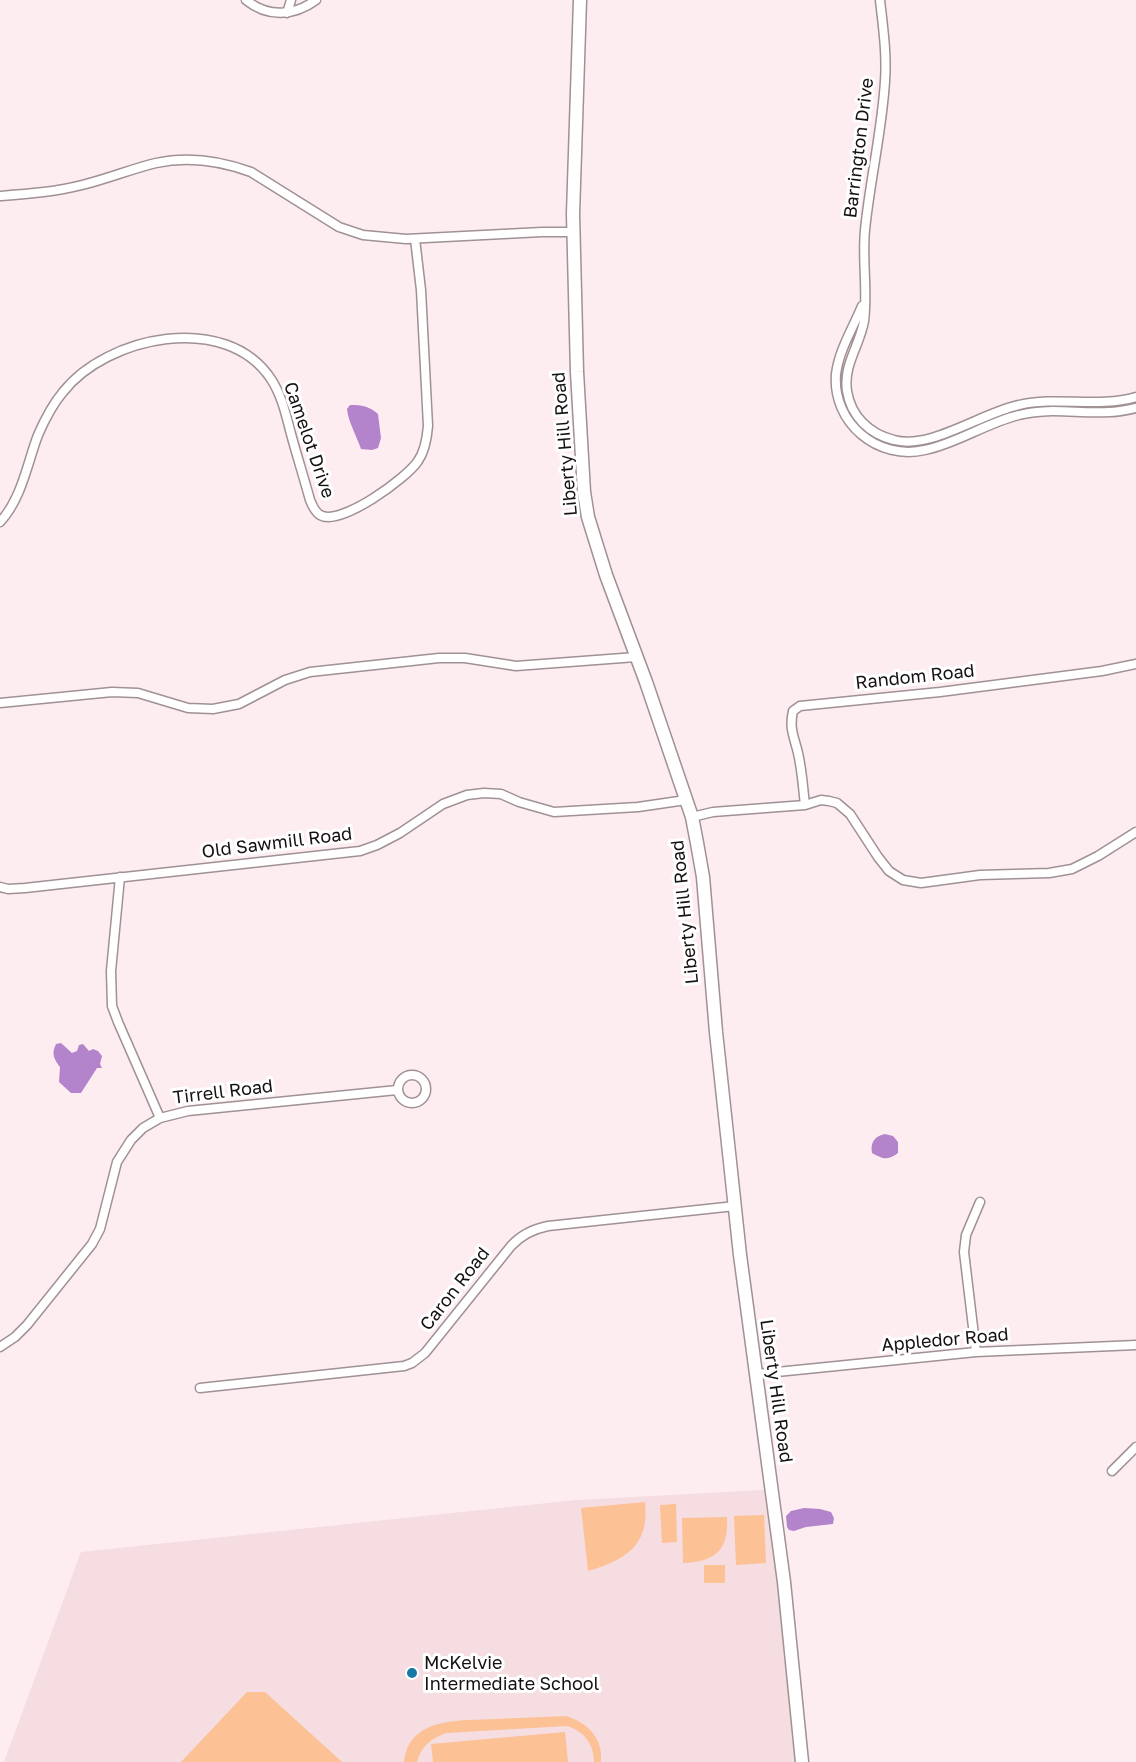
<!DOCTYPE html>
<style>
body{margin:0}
canvas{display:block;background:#fdedf0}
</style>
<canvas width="1136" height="1762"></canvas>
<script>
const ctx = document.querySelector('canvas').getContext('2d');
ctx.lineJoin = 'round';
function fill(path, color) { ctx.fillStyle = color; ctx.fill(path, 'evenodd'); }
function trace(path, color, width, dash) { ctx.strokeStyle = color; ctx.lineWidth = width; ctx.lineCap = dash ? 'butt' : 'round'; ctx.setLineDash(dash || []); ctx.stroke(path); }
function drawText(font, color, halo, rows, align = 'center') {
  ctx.font = font + ' "Golos Text",sans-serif'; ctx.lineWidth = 6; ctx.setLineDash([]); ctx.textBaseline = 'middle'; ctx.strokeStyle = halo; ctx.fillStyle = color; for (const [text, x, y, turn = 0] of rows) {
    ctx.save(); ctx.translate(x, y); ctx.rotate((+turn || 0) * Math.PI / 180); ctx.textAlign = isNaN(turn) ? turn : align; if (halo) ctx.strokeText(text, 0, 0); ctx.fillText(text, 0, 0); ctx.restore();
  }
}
const built = new Path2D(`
 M764,1490L778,1584L795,1762H4L81,1552L576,1500Z`);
const green = new Path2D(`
 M645,1502C650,1546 625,1560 588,1571L581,1508Z
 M676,1504L677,1542L662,1543L660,1505Z
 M764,1515L766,1563L736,1565L734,1516Z
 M727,1517C729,1549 716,1562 683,1563L682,1518Z
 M704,1565H725V1583H704Z
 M247,1692H265L342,1762H181Z
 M566,1716C588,1723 603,1738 601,1762H594C594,1744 584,1731 567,1726L446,1733C431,1739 421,1746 417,1762H404C409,1716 461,1721 495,1719C519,1718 543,1717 566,1716Z
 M565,1732L568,1762H433L431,1744Z`);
const water = new Path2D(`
 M350,405C362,405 369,406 378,414L381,438L378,448L372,450L361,449C357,437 348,421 347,409Z
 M61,1043L72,1053L77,1051L79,1045L83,1044L89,1051L93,1049L98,1051L102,1056L100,1064L102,1068H97L81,1093H71L59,1082L60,1067C54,1059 51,1054 56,1044Z
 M885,1134L893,1136L898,1142V1153C887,1161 883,1159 872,1153C870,1142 875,1136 885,1134Z
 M804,1508L820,1509L831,1512L834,1518L833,1524L806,1527L794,1531L789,1530L787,1527L786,1516L791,1511Z`);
const street = new Path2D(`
 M246,0C268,18 294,16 316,0
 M880,0C883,27 887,54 885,81C882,131 870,180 865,230C862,260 868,291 864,321C860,345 843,365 847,391C851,416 869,434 894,440C931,450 981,413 1019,405C1057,396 1098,408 1136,397
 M287,13L291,0
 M0,196C27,194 55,192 82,185C107,179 131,169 156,163C188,156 221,161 251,172L339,227L363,235L406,239L542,232H574
 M862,306C853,328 839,350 836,374C832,423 878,461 925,450C958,443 986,423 1019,415C1049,407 1079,414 1109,412C1118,412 1127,410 1136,408
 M0,522C22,498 27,464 38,435C45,419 52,405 63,392C107,336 226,311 271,379C282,396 286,415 291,434C297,456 304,478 310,500C312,505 315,512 320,515C340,527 407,478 418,461C425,451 427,438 428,426L421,290L415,239
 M0,703L112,692L138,693L188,708L213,709L239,704L285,680L310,672L439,658H465L516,666L636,657
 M805,805C803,788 802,770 798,753C794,736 789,729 793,711L800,706L940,692L1102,671L1136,664
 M692,817L713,812L805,805L821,800L829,801L837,803L850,814L878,857L889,871L903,880L921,883L980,875L1049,873L1072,869L1098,856L1136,832
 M120,877L111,971L112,1006L118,1022L160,1118
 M0,887L8,889L25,888L360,851L377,845L400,833L443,804L467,795L484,793L501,794L519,802L554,812L638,807L686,800
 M398 1089a14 14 0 1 1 28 0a14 14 0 1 1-28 0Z
 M0,1347L15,1337L27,1325L92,1244L100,1229L117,1162L131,1140L143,1128L160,1118L188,1111L397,1090
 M976,1352L964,1252L966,1235L980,1202
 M757,1374L976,1352L1136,1345
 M200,1388L404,1366L412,1363L425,1353L511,1246C521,1235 533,1229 548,1226L735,1206
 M1112,1471L1136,1447`);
const secondary = new Path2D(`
 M580,0L573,214L577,372L584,492L588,517L606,575L646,682L692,817L697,843L703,877L716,1032L740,1255L784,1582L802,1762`);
const markers = [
 [412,1673,6,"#1979a6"]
];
const streetNames = [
 ["Barrington Drive",859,148,-83],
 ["Camelot Drive",309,440,71],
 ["Liberty Hill Road",565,444,-95],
 ["Random Road",915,677,-6],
 ["Old Sawmill Road",277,843,-7],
 ["Liberty Hill Road",685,912,-96],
 ["Tirrell Road",223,1092,-7],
 ["Caron Road",455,1289,-52],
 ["Appledor Road",945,1340,-5],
 ["Liberty Hill Road",776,1391,82]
];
const poiNames = [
 ["McKelvie",424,1663],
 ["Intermediate School",424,1684]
];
fill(built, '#f5dde1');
fill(green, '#fcc194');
fill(water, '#b384cb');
trace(street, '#a09193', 11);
trace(secondary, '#a09193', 15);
trace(street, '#fff', 8);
trace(secondary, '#fff', 12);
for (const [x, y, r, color] of markers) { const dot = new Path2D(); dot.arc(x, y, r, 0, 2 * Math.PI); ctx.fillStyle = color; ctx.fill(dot); trace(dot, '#fff', 2); }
drawText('18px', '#161111', '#fff', streetNames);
drawText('18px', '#161111', '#fff', poiNames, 'left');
</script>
